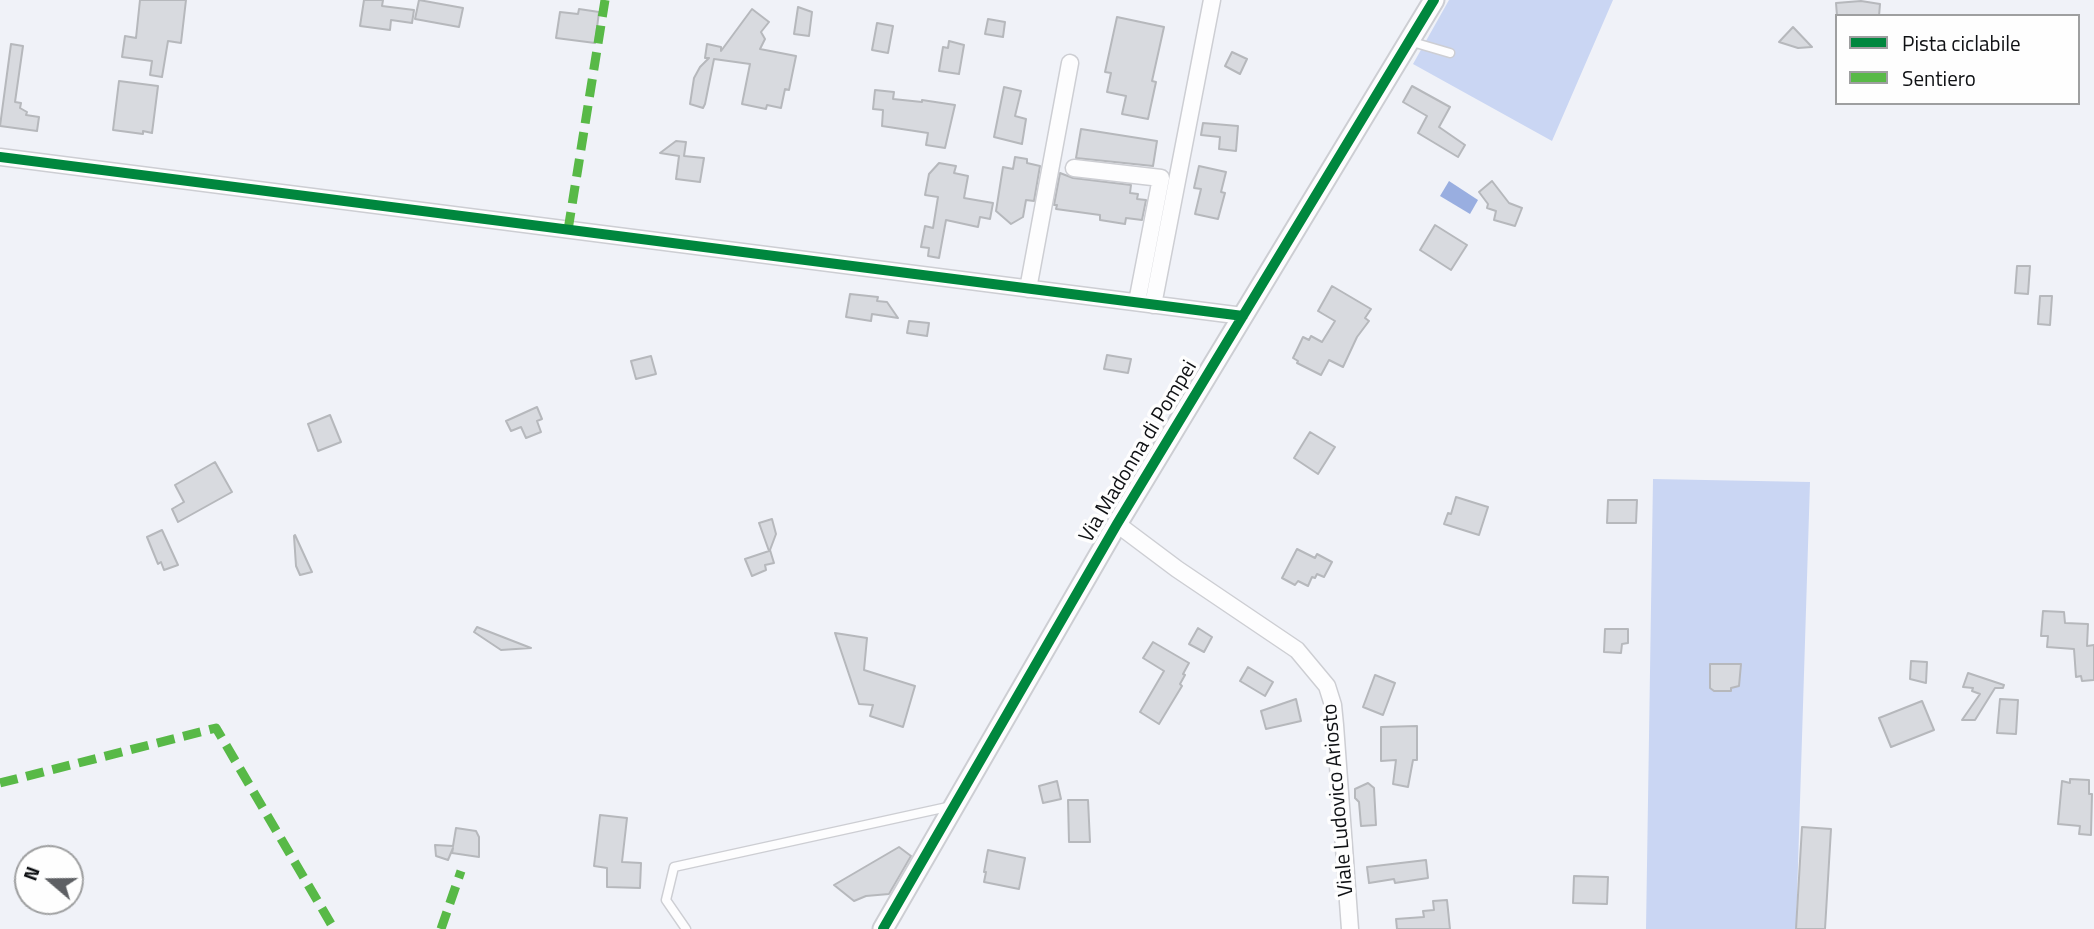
<!DOCTYPE html>
<style>
body{margin:0}
#map{position:relative;width:2094px;height:929px;overflow:hidden;background:#f0f2f8;font-family:"Titillium Web",sans-serif}
canvas{display:block}
.legend{position:absolute;left:1835px;top:14px;width:245px;height:91px;box-sizing:border-box;background:#fefefe;border:2px solid #9e9fa0;margin:0;padding:9px 12px;list-style:none;font-size:21px;color:#0f1114}
.legend li{display:flex;align-items:center;gap:14px;height:35px}
.legend b{width:35px;border:2px solid #9e9fa0}
.north{position:absolute;left:14px;top:845px;width:70px;height:70px;box-sizing:border-box;background:#fefefe;border:2px solid #9e9fa0;border-radius:50%;rotate:290deg;font-size:19px;font-weight:700;line-height:28px;text-align:center;color:#0f1114}
.north::after{content:'';display:block;margin:auto;width:24px;height:32px;background:#5e6064;clip-path:polygon(50% 0,100% 100%,50% 72%,0 100%)}
</style>
<div id="map">
<canvas width="2094" height="929"></canvas>
<ul class="legend">
<li><b style="height:9px;background:#00873e"></b>Pista ciclabile</li>
<li><b style="height:9px;background:#58b947"></b>Sentiero</li>
</ul>
<div class="north">N</div>
</div>
<script>
const ctx = document.querySelector('canvas').getContext('2d');
ctx.lineJoin = 'round';
function fill(path, color) { ctx.fillStyle = color; ctx.fill(path, 'evenodd'); }
function trace(path, color, width, dash) { ctx.strokeStyle = color; ctx.lineWidth = width; ctx.lineCap = dash ? 'butt' : 'round'; ctx.setLineDash(dash || []); ctx.stroke(path); }
function drawText(font, color, halo, rows, align = 'center') {
  ctx.font = font + ' "Titillium Web",sans-serif'; ctx.lineWidth = 7; ctx.setLineDash([]); ctx.textBaseline = 'middle'; ctx.strokeStyle = halo; ctx.fillStyle = color; for (const [text, x, y, turn = 0] of rows) {
    ctx.save(); ctx.translate(x, y); ctx.rotate((+turn || 0) * Math.PI / 180); ctx.textAlign = isNaN(turn) ? turn : align; if (halo) ctx.strokeText(text, 0, 0); ctx.fillText(text, 0, 0); ctx.restore();
  }
}
const green = new Path2D(`
 M1449,0H1613L1552,141L1413,64Z
 M1653,479L1810,482L1796,929H1646Z`);
const water = new Path2D(`
 M1449,181L1478,200L1470,214L1440,196Z`);
const building = new Path2D(`
 M140,0H186L181,43L168,41L162,77L150,75L152,61L122,57L125,36L136,38Z
 M364,0H383L382,6L414,10L412,23L391,20L390,30L360,26Z
 M419,0L463,8L459,27L415,19Z
 M1861,1L1880,4L1879,16H1837L1836,3Z
 M798,7L812,12L809,36L794,34Z
 M579,9L599,12L595,43L556,38L560,12L578,14Z
 M752,9L769,22L761,32L765,39L760,49L796,56L789,90L785,89L781,108L767,105L766,109L742,104L750,64L714,59L705,104L703,108L690,104L694,78L700,67L709,58H705L707,44L721,47V51Z
 M1117,17L1164,27L1152,81L1156,82L1148,119L1122,114L1126,96L1107,92L1111,73L1105,72Z
 M988,19L1005,22L1003,37L985,34Z
 M877,23L893,26L888,53L872,50Z
 M1793,27L1812,47L1798,48L1779,42Z
 M949,41L964,45L959,74L939,71L943,47L948,48Z
 M11,44L23,46L15,102L21,103L20,108L27,112L26,115L39,117L37,131L0,126Z
 M1232,52L1247,59L1240,74L1225,66Z
 M119,81L158,86L152,133L143,131V134L113,130Z
 M1412,86L1450,107L1439,127L1465,145L1458,157L1418,133L1427,116L1403,102Z
 M1004,87L1021,91L1015,116L1026,119L1022,144L994,137Z
 M875,90L894,92L893,99L922,102V100L955,105L945,148L926,145L928,133L882,126L883,110L873,109Z
 M1203,123L1238,126L1236,151L1219,149L1220,137L1201,135Z
 M1081,129L1157,141L1153,166L1076,158Z
 M676,141L686,142L684,156L704,158L700,182L676,179L679,156L660,153Z
 M1015,157L1027,159V163L1040,166L1034,201L1026,200L1023,217L1011,224L996,211L1003,167L1013,169Z
 M939,163L956,166L954,173L968,176L964,198L993,203L990,219L980,217L978,227L946,220L939,258L928,256L929,248L921,247L925,226L933,228L938,197L925,195L929,174Z
 M1199,166L1226,172L1221,192L1225,193L1218,219L1195,214L1201,189L1194,188Z
 M1060,173L1073,178L1131,185L1130,193L1138,194L1137,199L1146,200L1142,220L1126,218L1125,224L1100,220V215L1056,209L1057,205H1054Z
 M1492,181L1509,203L1522,208L1515,226L1494,220L1496,211L1487,208L1488,204L1479,192Z
 M1435,225L1467,245L1451,270L1420,250Z
 M2017,266H2030L2028,294L2015,293Z
 M1332,286L1371,309L1365,318L1369,321L1357,337L1343,367L1329,360L1321,375L1297,363L1298,361L1293,358L1303,337L1309,340L1311,336L1322,342L1335,321L1318,311Z
 M850,294L878,297L877,301L887,302L898,318L872,314L871,321L846,317Z
 M2040,296H2052L2050,325L2038,324Z
 M909,321L929,323L927,336L907,333Z
 M1107,355L1131,359L1128,373L1104,369Z
 M651,356L656,374L636,379L631,361Z
 M537,407L542,419L537,421L541,432L526,438L521,427L511,431L506,421Z
 M330,415L341,442L318,451L308,424Z
 M1310,432L1335,447L1318,474L1294,458Z
 M215,462L232,492L178,522L172,509L184,502L175,485Z
 M1456,497L1488,507L1479,535L1444,524L1448,513L1451,514Z
 M1608,500H1637L1636,523H1607Z
 M772,519L776,534L770,550L774,563L765,565L766,570L752,576L745,559L769,551L759,523Z
 M162,530L178,565L164,570L161,562L158,564L147,537Z
 M295,535L312,572L300,575L296,566L294,536Z
 M1297,549L1315,558L1317,554L1332,562L1324,577L1317,574L1315,578L1312,577L1308,586L1298,581L1295,585L1282,578Z
 M2043,611L2064,612L2065,623L2088,624L2087,646L2094,645V680L2082,681L2081,676L2076,677L2074,649L2047,647L2048,636H2041Z
 M477,627L531,648L501,650L474,632Z
 M1198,628L1212,637L1204,652L1189,644Z
 M1605,629H1628V643L1622,644L1621,653L1604,652Z
 M835,633L867,638L864,670L915,686L903,727L870,716L873,705L859,704Z
 M1153,642L1189,663L1183,674L1185,675L1180,684L1182,686L1159,724L1140,712L1164,671L1143,658Z
 M1911,661L1927,662L1926,683L1910,679Z
 M1710,664H1741L1739,686L1731,688V691H1714L1710,688Z
 M1248,667L1273,682L1265,696L1240,681Z
 M1968,673L2004,685L2003,688H1995L1975,720H1962L1980,694L1972,691L1973,688L1963,687Z
 M1375,675L1395,683L1383,715L1363,707Z
 M1296,699L1301,721L1266,729L1261,711Z
 M2000,699L2018,700L2016,734L1997,733Z
 M1922,701L1934,730L1891,747L1879,718Z
 M1417,726V760H1413L1408,787L1393,784L1396,760L1381,761V727Z
 M2070,779L2089,780V794H2092L2091,835L2079,834L2080,826L2058,824L2062,781L2070,783Z
 M1057,781L1061,799L1043,803L1039,786Z
 M1368,783L1374,788L1376,825L1361,826L1359,802L1355,798V789Z
 M1068,800H1088L1090,842H1069Z
 M600,815L627,818L622,862L641,863L640,888L607,887V868L594,866Z
 M1802,827L1831,829L1825,929H1796Z
 M456,828L476,831L479,837V857L452,853L453,848L448,860L436,856L435,845L453,846Z
 M899,847L911,856L889,894L866,896L854,901L834,885Z
 M988,850L1025,858L1019,889L984,882L986,872H984Z
 M1426,860L1428,878L1395,883L1394,879L1369,883L1367,867Z
 M1574,876L1608,877L1607,904L1573,903Z
 M1447,900L1450,929H1397L1396,919L1424,917L1423,911L1434,910L1433,901Z`);
const service = new Path2D(`
 M1409,41L1450,53
 M686,929L666,900L674,867L952,806`);
const minor = new Path2D(`
 M0,157L1243,316
 M1074,168L1161,178L1137,302
 M1028,289L1070,63
 M1153,305L1212,0
 M1117,524L1177,569L1297,650L1327,686L1333,705L1335,725L1350,929`);
const tertiary = new Path2D(`
 M883,929L1117,524L1434,0`);
const quiet = new Path2D(`
 M568,230L605,0
 M0,783L216,728L334,929
 M441,929L461,871`);
const cycleway = new Path2D(`
 M0,157L1243,316
 M883,929L1117,524L1434,0`);
const streetNames = [
 ["Via Madonna di Pompei",1139,452,-59],
 ["Viale Ludovico Ariosto",1339,800,-95]
];
fill(green, '#cad6f3');
fill(water, '#99aee0');
fill(building, '#d8dadf');
trace(building, '#b6b8bc', 2);
trace(service, '#cdced3', 11);
trace(minor, '#cdced3', 19);
trace(tertiary, '#cdced3', 23);
trace(service, '#fdfdfe', 8);
trace(minor, '#fdfdfe', 16);
trace(tertiary, '#fdfdfe', 19);
trace(quiet, '#58b947', 9, [18, 9]);
trace(cycleway, '#00873e', 10);
drawText('21px', '#0f1114', '#fefefe', streetNames);
</script>
